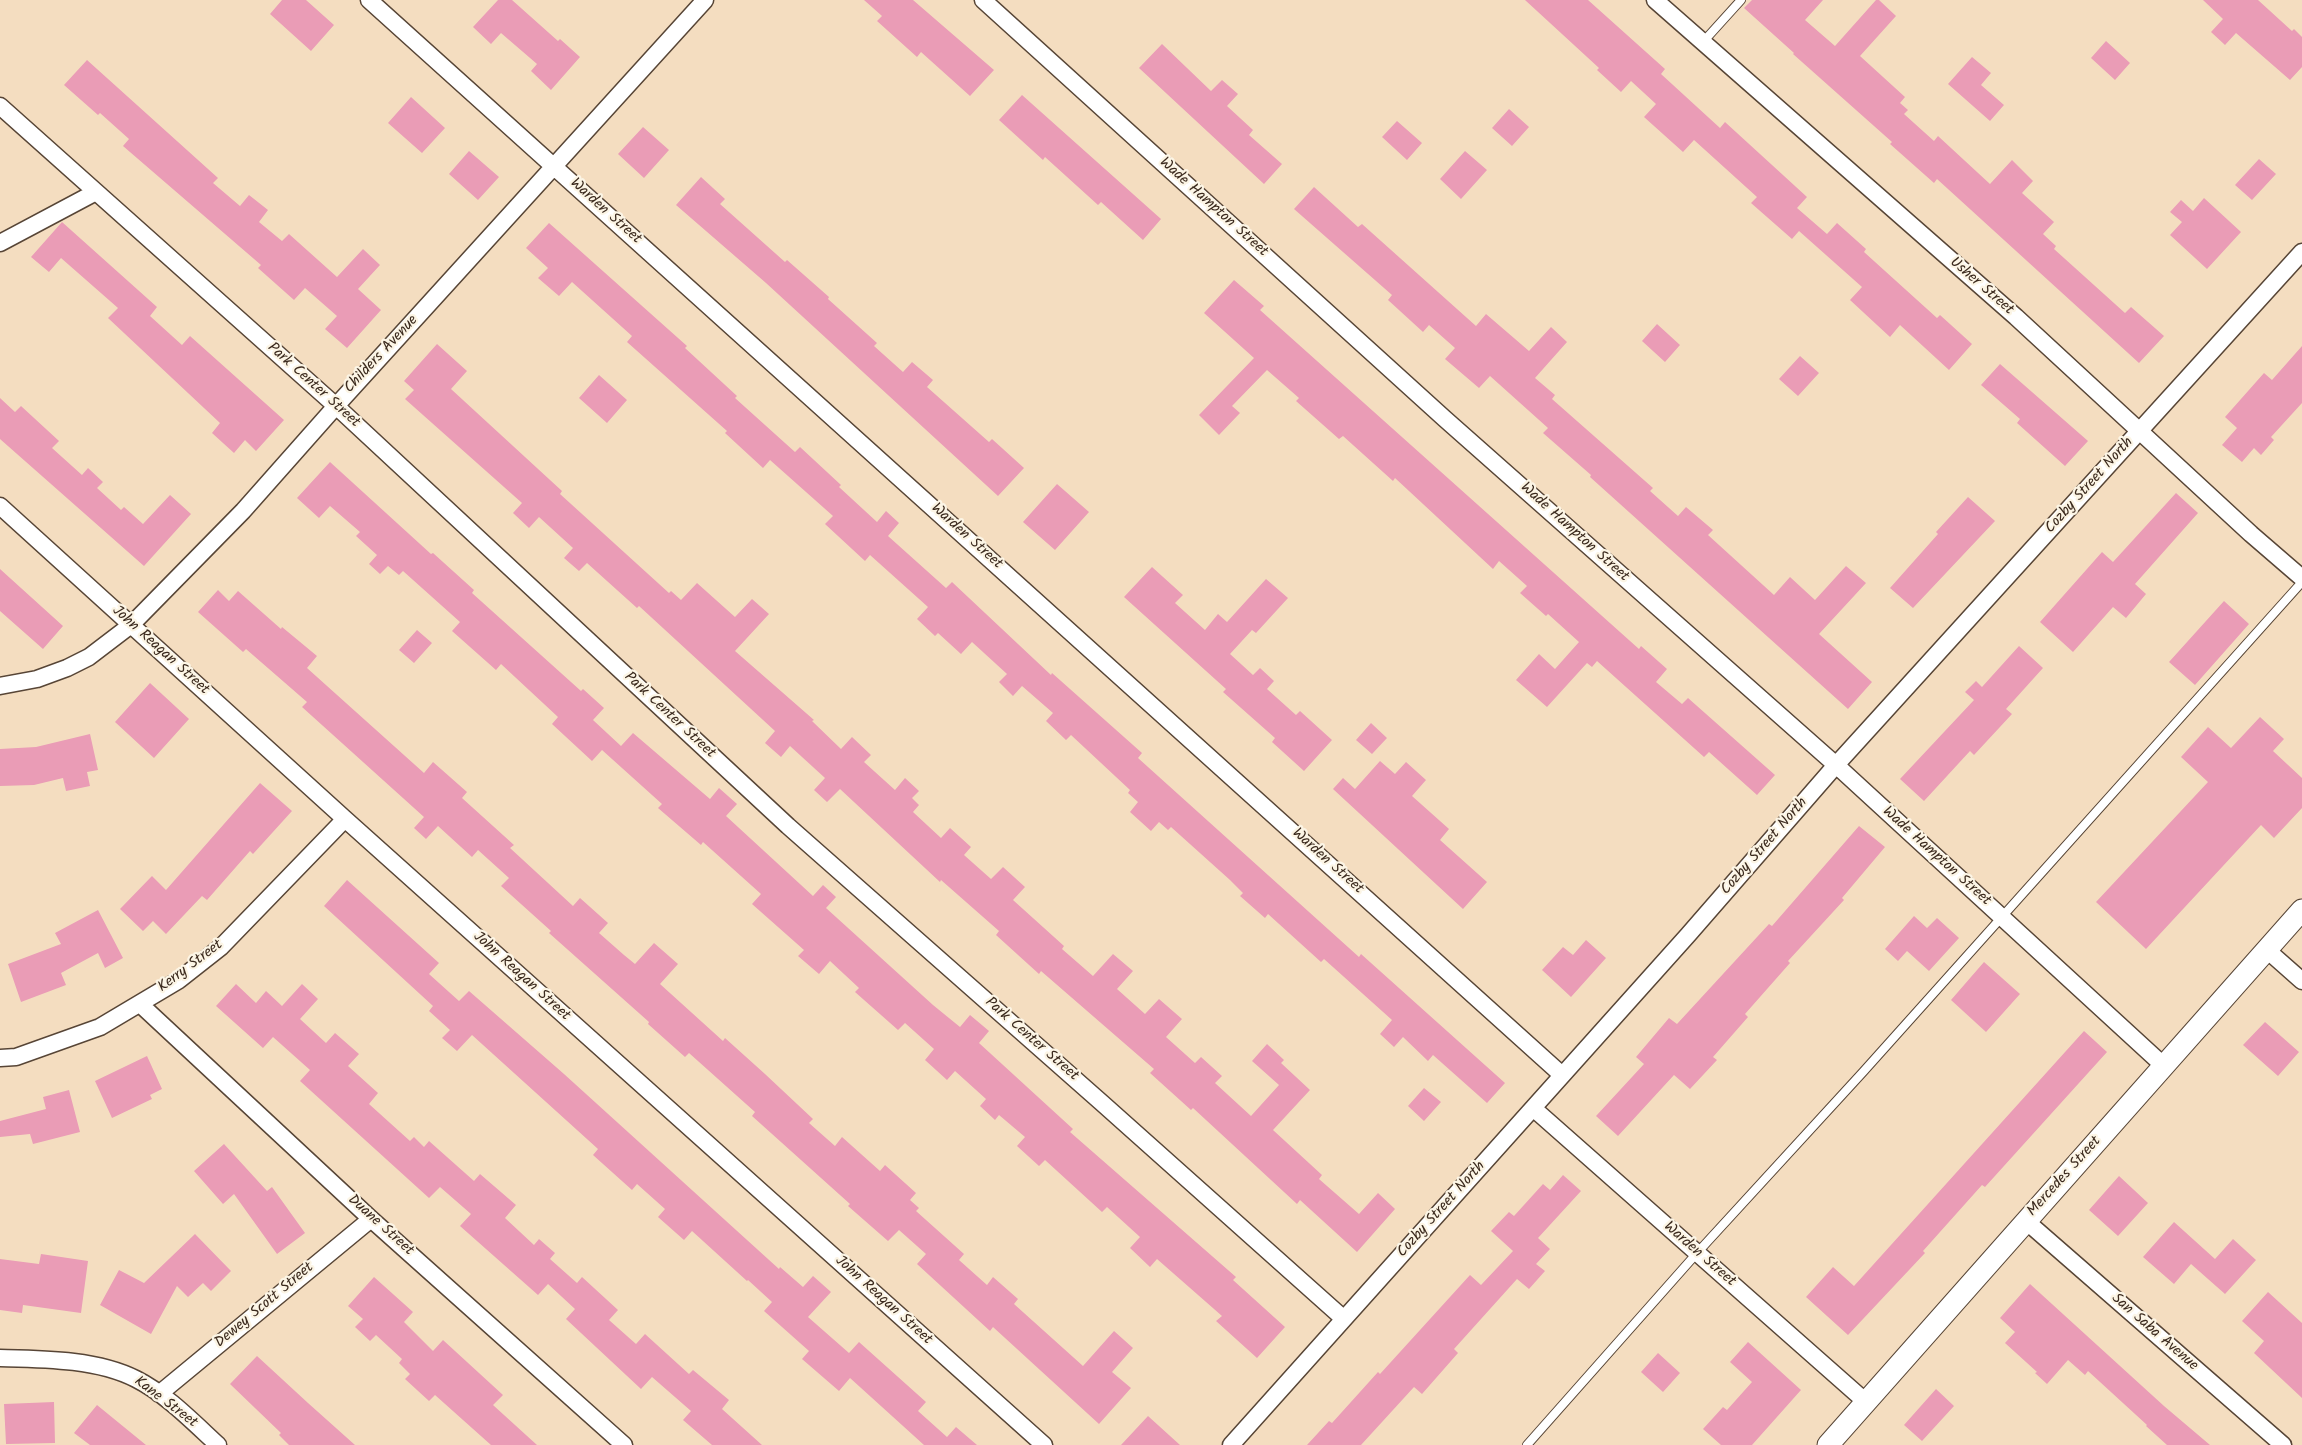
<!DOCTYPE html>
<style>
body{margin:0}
canvas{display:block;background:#f4ddc0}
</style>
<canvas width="2302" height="1445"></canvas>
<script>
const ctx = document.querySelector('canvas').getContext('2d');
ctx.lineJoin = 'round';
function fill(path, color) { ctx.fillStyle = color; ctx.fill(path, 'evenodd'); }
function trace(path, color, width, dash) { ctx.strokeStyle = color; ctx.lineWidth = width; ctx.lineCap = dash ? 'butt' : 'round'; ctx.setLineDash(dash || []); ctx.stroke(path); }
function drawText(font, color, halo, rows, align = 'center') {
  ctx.font = font + ' Kalam,sans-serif'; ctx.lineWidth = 4.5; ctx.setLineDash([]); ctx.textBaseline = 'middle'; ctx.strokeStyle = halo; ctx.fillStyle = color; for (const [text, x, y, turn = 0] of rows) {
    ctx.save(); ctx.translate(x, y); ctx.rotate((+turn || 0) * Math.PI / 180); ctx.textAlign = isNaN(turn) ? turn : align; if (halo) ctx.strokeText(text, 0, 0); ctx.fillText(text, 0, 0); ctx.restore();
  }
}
const building = new Path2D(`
 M282,0H306L334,25L311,51L270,14Z
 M498,0H512L558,41L560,39L580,57L551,90L531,71L537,64L501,33L491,44L473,27Z
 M864,0H913L994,70L970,96L921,52L917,57L877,21L882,16Z
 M1525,0H1588L1665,69L1661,74L1720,128L1725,122L1807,197L1797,208L1827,234L1837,223L1866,249L1864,252L1937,318L1940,315L1972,344L1949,370L1900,325L1890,337L1850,300L1862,287L1799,231L1792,239L1751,203L1757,197L1694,140L1683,152L1644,117L1656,104L1631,81L1621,92L1597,70L1599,68Z
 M1752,0H1823L1805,20L1835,46L1876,0H1879L1896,16L1860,56L1905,97L1900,103L1908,110L1904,114L1934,141L1938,136L1990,184L2012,160L2033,181L2022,193L2054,222L2043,234L2056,246L2054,249L2125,313L2131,307L2164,336L2139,363L1937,179L1934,183L1890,144L1892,142L1793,54L1794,53L1744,8Z
 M2203,0H2258L2292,31L2294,29L2302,37V67L2290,80L2236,33L2225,45L2211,32L2223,19Z
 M2106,41L2130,63L2115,80L2091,58Z
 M1162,44L1211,91L1222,80L1238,94L1227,106L1253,130L1249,135L1282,164L1264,184L1139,68Z
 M1972,57L1991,73L1981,85L2004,105L1990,121L1948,84Z
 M87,60L218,178L213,183L240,206L249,195L268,210L259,222L282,241L289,234L337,277L363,249L380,265L358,289L381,310L347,348L325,329L337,316L305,288L294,300L258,268L261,265L123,146L129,139L100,113L98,115L64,85Z
 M1022,95L1161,219L1143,240L1101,202L1098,205L1045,157L1043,160L999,120Z
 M411,97L445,128L422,153L388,123Z
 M1509,109L1529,127L1512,146L1492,128Z
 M1397,121L1422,143L1407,160L1382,137Z
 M643,127L669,150L644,178L618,154Z
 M469,151L499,177L478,200L449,174Z
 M1465,151L1487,170L1461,199L1440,179Z
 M2259,159L2276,174L2252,200L2235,185Z
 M701,177L725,199L720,204L785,262L787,260L829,297L828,299L877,343L874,346L903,372L912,362L933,380L927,387L989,442L992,439L1024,468L998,496L766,283L676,205Z
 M1314,187L1358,227L1362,224L1476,326L1486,314L1529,351L1551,327L1567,342L1535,378L1555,395L1552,399L1653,488L1650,491L1678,516L1686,507L1713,530L1708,535L1774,595L1790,577L1815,600L1846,566L1866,583L1819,634L1872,682L1848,709L1590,477L1591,475L1543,433L1548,428L1490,376L1479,388L1445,359L1455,348L1429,325L1423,332L1388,300L1392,295L1294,209Z
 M2204,198L2241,232L2207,269L2170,235L2182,222L2170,212L2181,200L2193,211Z
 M62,222L157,307L150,316L182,345L190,336L284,420L256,451L245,440L234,453L212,433L220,423L108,318L118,308L61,258L49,272L31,257Z
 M549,223L687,346L685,348L737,396L735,398L795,452L800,447L841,485L839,487L877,522L886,511L899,523L888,536L946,588L952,582L1051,675L1052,673L1142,753L1138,758L1359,957L1361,954L1505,1083L1487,1103L1433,1055L1428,1061L1403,1037L1394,1047L1380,1034L1392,1020L1324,959L1321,962L1268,914L1265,918L1240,896L1243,893L1230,880L1171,827L1168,830L1159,822L1151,831L1130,812L1138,802L1128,793L1130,790L1071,735L1066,740L1046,721L1053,713L1022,686L1013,696L999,682L1007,674L972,642L961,654L938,633L935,636L917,619L928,607L870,555L865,561L825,524L833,516L770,460L763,468L725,433L727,431L627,342L632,336L572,282L559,296L538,278L548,268L526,248Z
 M1234,280L1264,306L1260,310L1639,649L1641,646L1667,669L1656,682L1682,704L1688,698L1775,775L1757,795L1709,752L1704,757L1597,661L1592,667L1587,663L1547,707L1516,680L1539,654L1555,669L1579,642L1548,614L1546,616L1520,593L1527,586L1499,561L1493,569L1395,478L1393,481L1343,436L1339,439L1296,401L1299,398L1267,370L1232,406L1240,413L1219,435L1199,415L1254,358L1204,313Z
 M1657,324L1680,345L1665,362L1642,341Z
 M437,344L467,371L451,389L562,491L560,494L669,593L671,591L681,600L697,583L735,617L752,599L769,614L735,651L814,720L812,721L841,749L852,737L871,755L864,762L895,790L905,778L919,791L912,798L919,805L913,812L941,838L950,828L971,847L964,855L991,879L1003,867L1025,887L1013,900L1064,946L1062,949L1093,976L1113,954L1133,971L1117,989L1145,1014L1159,999L1182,1019L1166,1037L1195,1063L1201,1057L1222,1076L1215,1083L1251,1116L1279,1085L1252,1061L1267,1044L1284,1060L1281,1063L1310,1090L1273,1130L1322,1175L1319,1179L1359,1214L1378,1193L1395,1209L1357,1252L1300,1200L1297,1204L1193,1108L1191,1110L1150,1073L1154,1069L1041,971L1039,974L996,935L999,931L941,880L940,882L840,789L827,802L814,790L825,778L790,746L781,757L765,743L775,731L639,606L637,608L587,563L579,571L564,558L573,548L539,517L529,528L513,513L522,503L405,399L414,390L404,381Z
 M2302,346V403L2271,437L2274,440L2261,455L2254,448L2242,462L2222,445L2237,428L2225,417L2264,373L2272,380Z
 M1800,356L1819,373L1798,396L1779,379Z
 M2000,364L2088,441L2065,466L2017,423L2020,419L1981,385Z
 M599,375L627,400L607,423L579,398Z
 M0,398L15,412L21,406L59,441L52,448L82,475L88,468L103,482L97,488L121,510L124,507L143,524L170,495L191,514L144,566L0,439Z
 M330,462L431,554L433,553L474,590L472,593L581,691L583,689L604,708L593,720L621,746L633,733L710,799L719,788L737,804L726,816L813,896L823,885L836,897L826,908L933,1005L960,1027L970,1015L989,1031L979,1043L1073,1129L1070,1132L1236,1277L1233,1280L1285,1327L1257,1358L1216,1321L1222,1316L1157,1259L1150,1267L1130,1248L1140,1237L1107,1207L1102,1212L1045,1160L1039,1166L1017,1146L1025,1137L999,1115L995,1120L980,1106L986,1099L955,1071L947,1080L925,1060L934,1049L905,1023L898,1030L855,992L859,988L830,961L819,974L798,956L804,950L752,904L761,894L703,842L701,845L658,808L662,804L602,750L592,761L552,724L558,717L501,664L496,670L452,631L460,622L403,571L399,575L388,566L380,574L369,564L377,555L356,536L360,532L330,506L319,518L297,498Z
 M1057,484L1089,512L1055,550L1023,522Z
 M2176,493L2198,513L2135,584L2146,594L2126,618L2113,607L2073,652L2040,622L2102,552L2113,562Z
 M1968,497L1995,521L1913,608L1890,588L1938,534L1936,532Z
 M1152,567L1183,595L1175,603L1205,630L1218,614L1227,622L1266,579L1288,598L1256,633L1252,630L1230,654L1253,675L1260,668L1274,681L1267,689L1296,715L1300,711L1332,740L1304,771L1272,742L1275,738L1223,692L1226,689L1124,597Z
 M0,569L63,626L43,649L0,611Z
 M218,590L229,601L238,591L281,629L282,627L317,656L307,668L424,773L433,762L467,792L462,798L514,845L510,848L573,906L580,898L608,923L599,933L624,955L635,964L654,943L678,964L660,984L723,1041L725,1038L765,1074L813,1119L809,1123L835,1146L842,1137L880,1171L885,1165L916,1193L910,1200L919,1208L916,1211L964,1254L959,1260L987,1285L993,1277L1018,1299L1014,1304L1083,1366L1114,1331L1133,1348L1112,1372L1131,1388L1099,1424L993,1327L990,1331L917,1264L926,1254L899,1230L888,1241L848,1206L850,1204L752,1116L755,1112L689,1053L685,1057L648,1024L649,1022L549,933L551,931L501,886L509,878L478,850L472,857L438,826L426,839L414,828L424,817L302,707L307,702L246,649L243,652L198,612Z
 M2224,601L2249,624L2195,685L2169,662Z
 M417,630L432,643L414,663L399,650Z
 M2019,646L2043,668L2006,709L2012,714L1974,755L1970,751L1924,801L1900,779L1974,700L1965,692L1976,681L1982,687Z
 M150,683L189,719L154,758L115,722Z
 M2260,717L2284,739L2273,751L2302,778V808L2274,838L2261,825L2146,949L2096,902L2208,782L2181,757L2208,727L2231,748Z
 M1371,723L1387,738L1372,754L1356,740Z
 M90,734L98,770L87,772L90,786L66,791L63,778L34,785L0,786V749L36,747Z
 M1380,761L1395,774L1406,762L1426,780L1412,796L1449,829L1440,840L1487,882L1463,909L1333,789L1343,778L1355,789Z
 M260,783L292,811L253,854L250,851L207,900L202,896L166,934L153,921L143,931L120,909L152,876L166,890Z
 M1859,826L1885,847L1842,898L1844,900L1788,961L1790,963L1745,1014L1748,1017L1713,1057L1717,1060L1690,1089L1674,1075L1618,1136L1596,1116L1644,1064L1636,1057L1669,1018L1677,1024L1769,924L1772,926Z
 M347,880L439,963L429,974L459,1001L469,991L564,1074L779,1269L780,1267L803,1287L813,1276L831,1292L808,1317L849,1353L859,1342L926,1402L918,1411L947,1437L956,1427L977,1445H924L850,1378L839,1391L802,1359L809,1351L764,1311L772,1302L748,1280L747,1281L692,1231L684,1240L658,1217L665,1209L637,1184L632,1190L593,1155L598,1149L472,1035L457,1051L442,1038L450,1030L429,1011L433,1006L324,906Z
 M98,910L123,958L105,968L98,953L61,973L66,985L21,1002L8,964L61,944L55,933Z
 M1914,916L1927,928L1937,918L1959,938L1929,971L1907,951L1898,961L1885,949Z
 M1586,940L1606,958L1571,997L1542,970L1563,947L1573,955Z
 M1984,962L2020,994L1986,1032L1951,1000Z
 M236,984L256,1003L266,991L282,1006L302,984L318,999L300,1019L326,1043L335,1033L359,1054L348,1066L378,1093L369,1104L410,1141L414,1137L424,1147L429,1141L474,1181L480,1174L516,1205L505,1218L534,1245L539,1239L555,1253L550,1259L577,1283L582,1277L618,1310L609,1320L636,1344L645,1334L689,1374L693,1370L729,1400L722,1409L762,1445H712L683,1420L691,1411L652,1377L641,1389L566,1319L575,1309L548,1284L538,1295L460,1226L471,1214L440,1187L429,1198L300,1081L310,1070L273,1037L263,1048L216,1006Z
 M2265,1022L2299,1052L2278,1076L2243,1045Z
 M2084,1031L2107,1052L1985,1187L1982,1185L1923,1251L1925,1253L1848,1335L1806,1297L1833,1267L1854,1286Z
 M147,1056L162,1089L150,1095L152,1099L112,1118L95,1081Z
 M1424,1088L1441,1102L1424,1121L1408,1106Z
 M69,1090L80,1132L33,1144L30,1134L0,1137V1121L46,1109L43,1097Z
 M224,1144L267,1191L272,1187L305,1233L277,1254L234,1194L223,1204L194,1171Z
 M1563,1175L1581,1191L1538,1238L1550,1249L1536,1264L1545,1271L1529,1289L1517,1279L1454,1349L1458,1353L1422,1394L1414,1387L1361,1445H1307L1329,1421L1332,1423L1378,1372L1380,1374L1470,1275L1481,1285L1513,1251L1491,1231L1509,1212L1514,1216L1543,1184L1550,1190Z
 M2119,1176L2148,1203L2118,1236L2089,1210Z
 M2174,1222L2215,1259L2233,1239L2256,1260L2225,1294L2191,1264L2174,1284L2143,1257Z
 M195,1234L231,1271L211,1291L203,1283L188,1297L177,1286L151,1334L100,1305L119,1270L144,1283Z
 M41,1254L88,1261L81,1313L23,1305L22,1313L0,1310V1259L39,1264Z
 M374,1277L413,1312L404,1322L433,1351L443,1340L503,1395L493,1405L537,1445H491L435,1395L429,1401L405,1379L410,1374L399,1363L402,1359L376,1335L370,1341L355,1327L363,1319L348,1306Z
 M2030,1284L2164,1406L2210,1445H2167L2146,1426L2147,1425L2088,1371L2085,1375L2068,1360L2047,1384L2035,1373L2037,1372L2005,1343L2015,1332L2000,1318Z
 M2268,1292L2302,1323V1398L2254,1353L2264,1341L2242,1321Z
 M1748,1342L1801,1390L1752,1445H1721L1703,1429L1723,1407L1727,1410L1752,1382L1730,1362Z
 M1658,1353L1680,1373L1663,1392L1641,1372Z
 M257,1356L308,1403L355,1445H289L279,1435L281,1433L230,1384Z
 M1936,1389L1954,1406L1922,1441L1904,1425Z
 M54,1402L55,1443L6,1444L4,1404Z
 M97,1405L146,1445H90L74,1433Z
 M1148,1416L1180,1445H1121Z`);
const service = new Path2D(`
 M1703,42L1741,0
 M1527,1445L1697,1253L1863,1072L2302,582`);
const minor = new Path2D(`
 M369,0L1562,1075
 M983,0L1445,419L1836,765L2164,1066
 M1655,0L2016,317L2251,534L2302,578
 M0,106L336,406L788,826L1102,1103L1344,1319
 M0,243L96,192
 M0,506L345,819L1044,1445
 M0,686L37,679L67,668L89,657L131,625L243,511L336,406L705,0
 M2267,950L2302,981
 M140,1004L371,1219L624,1445
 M0,1058L16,1057L100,1027L179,980L221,947L345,819
 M1533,1108L1866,1402
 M2026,1221L2283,1445
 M0,1358C43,1359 97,1359 136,1379C166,1394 193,1422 218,1445
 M159,1394L371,1219
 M1231,1445L1688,935L1836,765L2302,252`);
const tertiary = new Path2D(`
 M1828,1445L2302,910`);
const streetNames = [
 ["Wade Hampton Street",1213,208,42],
 ["Warden Street",605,212,42],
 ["Usher Street",1981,287,41],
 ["Childers Avenue",382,355,-47],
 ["Park Center Street",313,386,42],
 ["Cozby Street North",2090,486,-48],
 ["Wade Hampton Street",1574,533,42],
 ["Warden Street",966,537,42],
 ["John Reagan Street",160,651,42],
 ["Park Center Street",669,716,43],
 ["Cozby Street North",1765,847,-49],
 ["Wade Hampton Street",1936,857,42],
 ["Warden Street",1327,862,42],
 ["Kerry Street",191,967,-37],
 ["John Reagan Street",521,977,42],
 ["Park Center Street",1031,1040,41],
 ["Mercedes Street",2065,1177,-48],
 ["Cozby Street North",1442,1210,-48],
 ["Duane Street",380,1226,42],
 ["Warden Street",1699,1255,41],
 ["John Reagan Street",883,1301,42],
 ["Dewey Scott Street",265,1306,-40],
 ["San Saba Avenue",2154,1333,41],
 ["Kane Street",165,1403,37]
];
fill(building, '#ea9cb6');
trace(service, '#574536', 10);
trace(minor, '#574536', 19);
trace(tertiary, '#574536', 23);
trace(service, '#fff', 8);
trace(minor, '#fff', 16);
trace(tertiary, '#fff', 21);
drawText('15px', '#3b2a1e', '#fcf5e5', streetNames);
</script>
